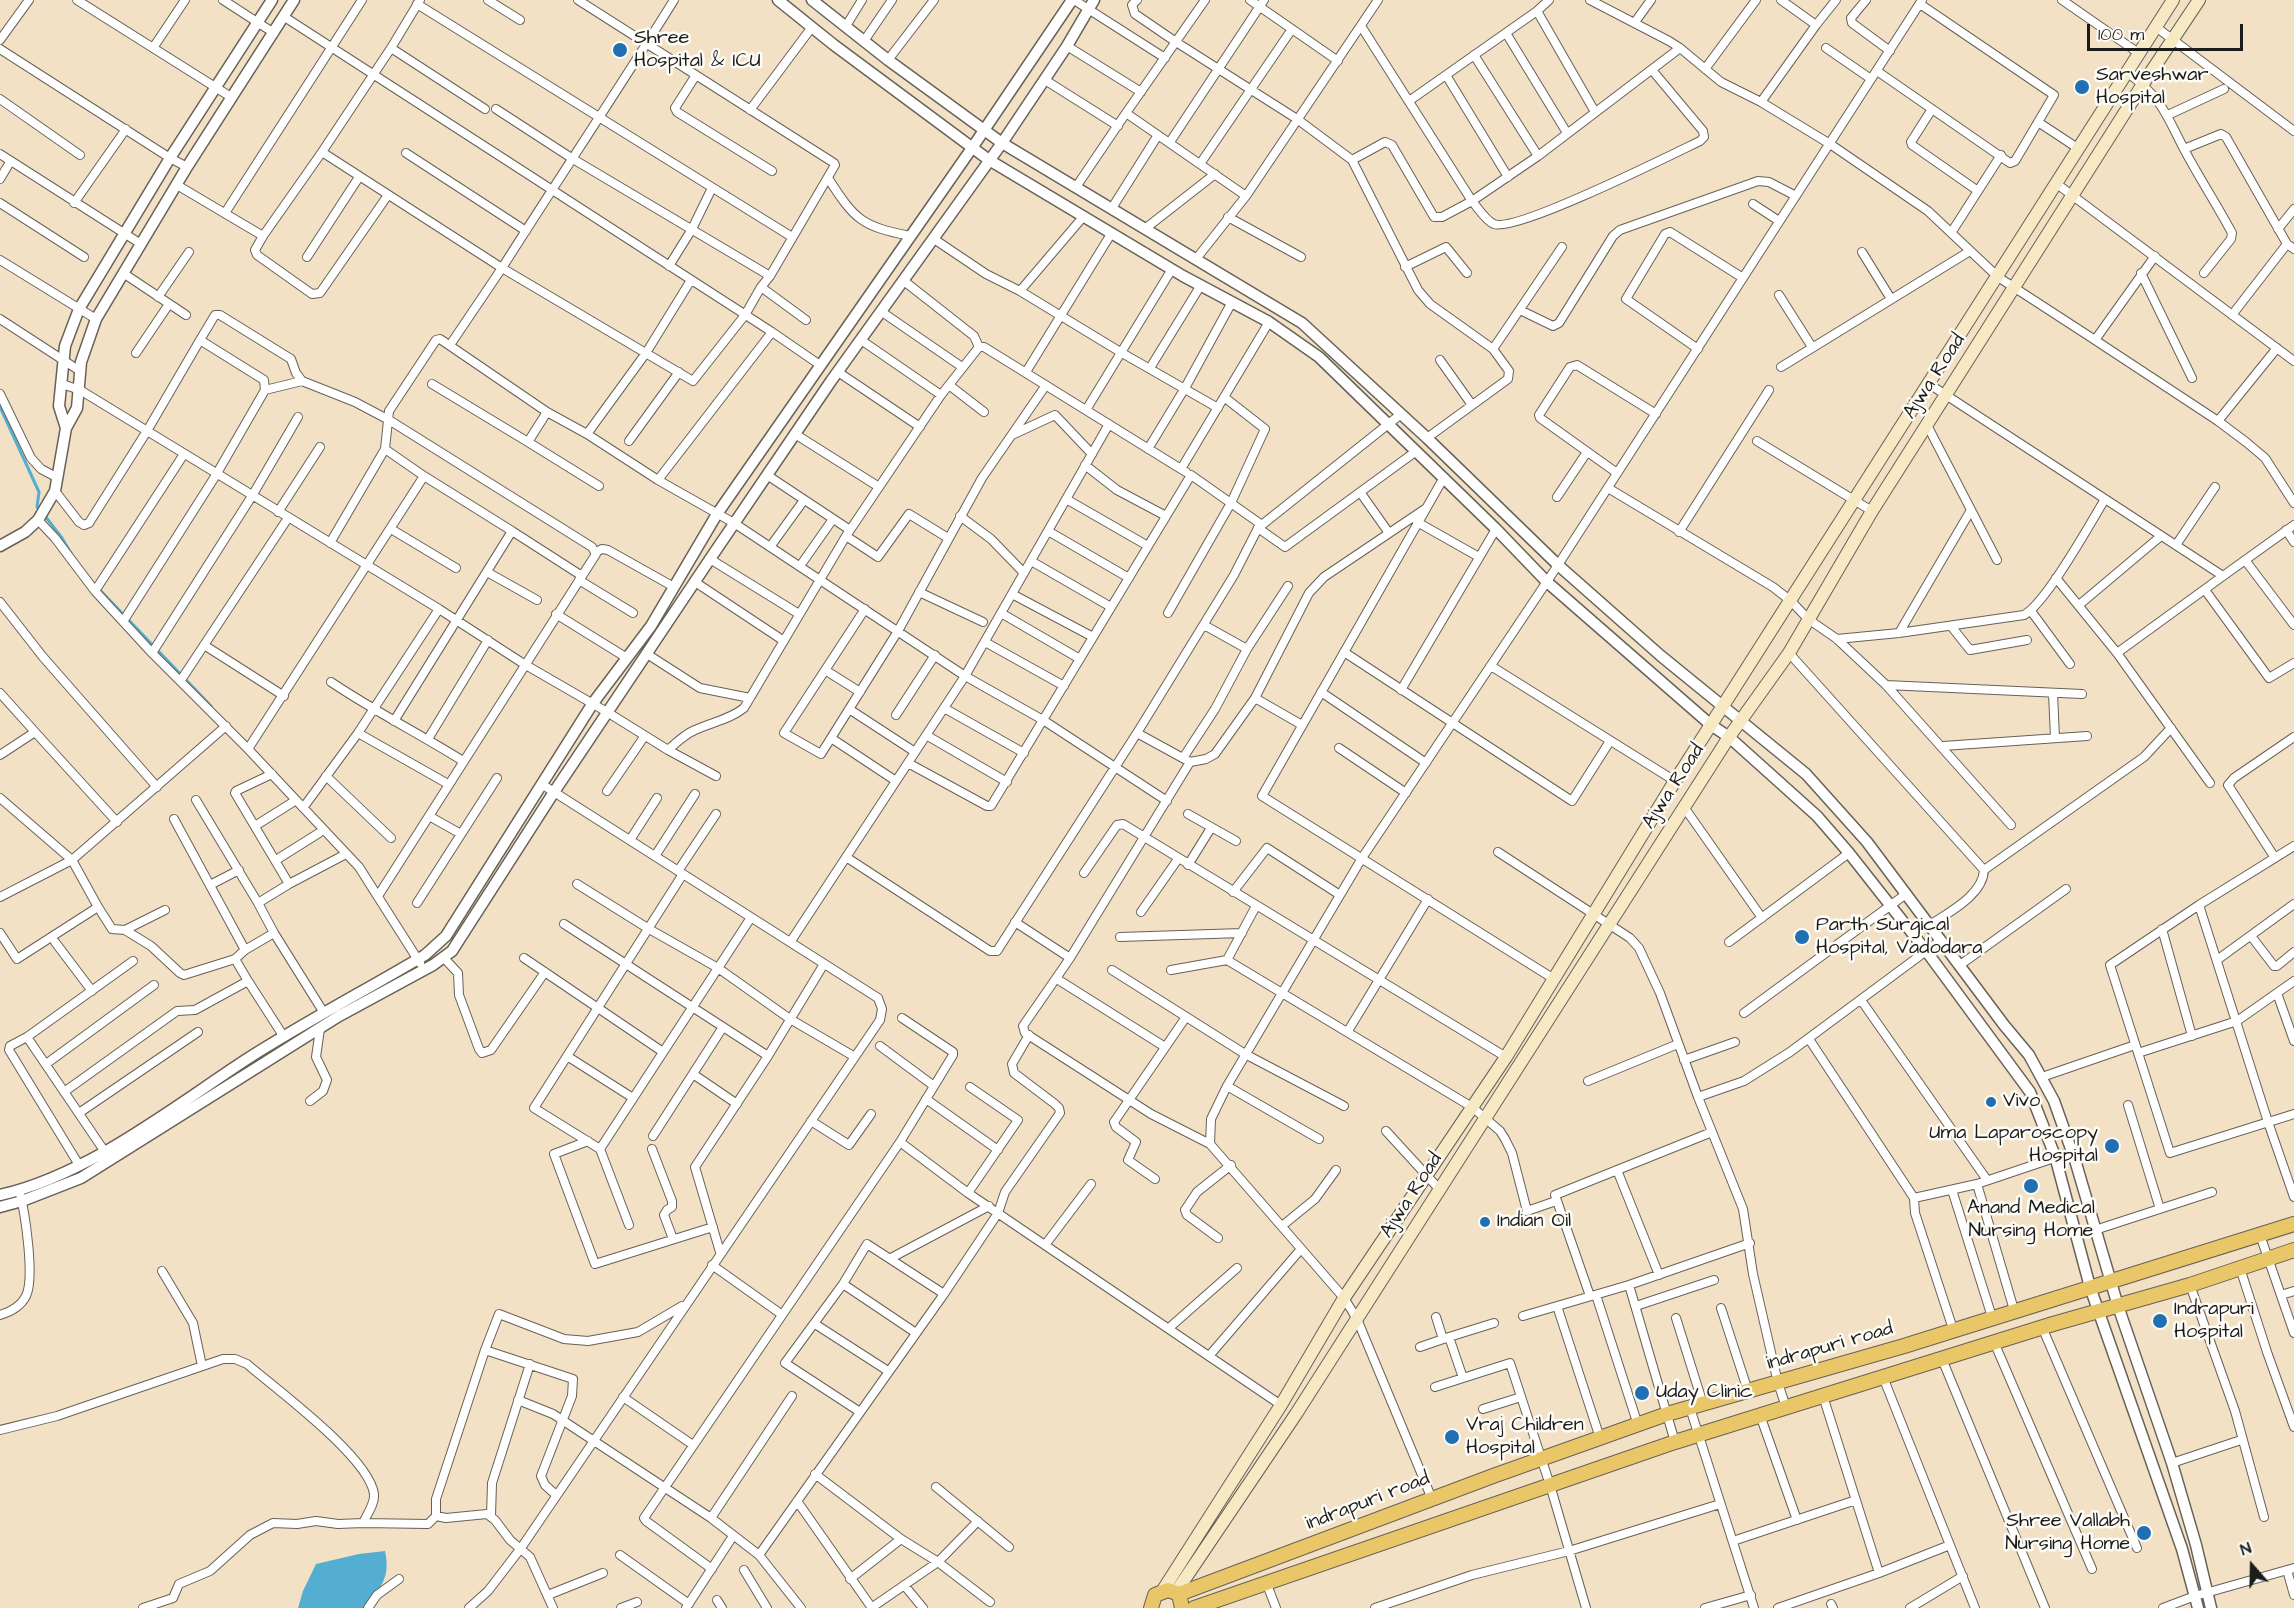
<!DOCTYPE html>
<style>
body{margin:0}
#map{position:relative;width:2294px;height:1608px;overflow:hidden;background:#f3e1c6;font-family:"Architects Daughter",sans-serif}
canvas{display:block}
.north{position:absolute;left:2222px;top:1536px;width:60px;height:60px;-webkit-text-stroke:4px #fdfcf7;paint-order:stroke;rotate:340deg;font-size:16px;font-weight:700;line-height:24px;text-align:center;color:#1c1c1c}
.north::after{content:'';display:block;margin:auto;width:21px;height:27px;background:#1c1c1c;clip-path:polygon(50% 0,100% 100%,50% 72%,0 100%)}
.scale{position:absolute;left:2087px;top:24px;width:156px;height:27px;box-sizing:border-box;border:3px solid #1c1c1c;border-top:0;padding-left:8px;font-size:18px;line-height:21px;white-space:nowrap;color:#1c1c1c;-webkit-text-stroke:4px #fdfcf7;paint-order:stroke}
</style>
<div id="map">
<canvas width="2294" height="1608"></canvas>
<div class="north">N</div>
<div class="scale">100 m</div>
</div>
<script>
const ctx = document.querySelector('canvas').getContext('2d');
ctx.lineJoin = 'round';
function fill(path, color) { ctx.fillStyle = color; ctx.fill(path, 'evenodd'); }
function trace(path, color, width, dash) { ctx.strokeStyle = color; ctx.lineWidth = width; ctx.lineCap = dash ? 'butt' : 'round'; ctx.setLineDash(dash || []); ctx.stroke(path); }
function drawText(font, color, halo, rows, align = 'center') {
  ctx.font = font + ' "Architects Daughter",sans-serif'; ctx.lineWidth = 5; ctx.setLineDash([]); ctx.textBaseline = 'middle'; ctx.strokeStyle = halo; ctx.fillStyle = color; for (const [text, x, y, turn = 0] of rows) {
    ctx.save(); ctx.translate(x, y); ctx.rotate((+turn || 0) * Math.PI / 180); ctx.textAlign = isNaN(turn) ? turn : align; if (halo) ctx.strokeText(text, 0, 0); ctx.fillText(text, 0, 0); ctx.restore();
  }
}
const water = new Path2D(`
 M385,1551C391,1579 380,1587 365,1608H298L303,1591L316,1564L359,1554Z`);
const stream = new Path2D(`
 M0,407L39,492L37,507L41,511
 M45,516L62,538L72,555
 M98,588L211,706`);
const minor = new Path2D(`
 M77,0L231,97
 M223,0L274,33
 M488,0L520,20
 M578,0L834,163L835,165L770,276L761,287L745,315L693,381L502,268C559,178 618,90 674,0
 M1074,0L1165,58
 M1137,0L1132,5L1135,14L1176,42L1297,119L1352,160L1418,290L1430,304L1493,349L1509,371L1508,379L1427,438
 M1205,0L1126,113L1246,196
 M1250,0L1338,61
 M1590,0L1669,41L1680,48L1721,82L1761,102L1830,144L1928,211L1998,277L2095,340L2155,256
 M1781,0L1816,25L1836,0
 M1866,0L1851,18L1852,23L1890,51
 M2062,0L2140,54
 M417,4L792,237
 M1537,11L1595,112
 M283,16L772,332L820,365
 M1635,22L1651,0
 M846,26L862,0
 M1361,26L1472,201L1538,156L1680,48
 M2156,27L2294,131
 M1506,33L1567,133
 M0,40L29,0
 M864,41L892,0
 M1067,46L1141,92
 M153,48L185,0
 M391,48L485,109
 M1826,48L1871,79
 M0,49L170,158L187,167
 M1474,55L1538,156
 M888,60L934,0
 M1705,69L1756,0
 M1877,71L2010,163L2015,161L2054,95L1920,4
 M2128,73C2163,99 2166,115 2185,151C2200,179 2217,205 2232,233L2231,239L2204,273
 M696,75L675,108L677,112L772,171
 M1446,75L1508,177
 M1045,80L1118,126
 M0,99L80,155
 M1409,101L1537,11L1549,0
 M1761,102L1816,25
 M496,109L573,159L770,276
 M1932,109L1911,142L1912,145L1978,191
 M750,110L812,27
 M2168,115L2224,89
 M2038,122L2079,149
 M1170,142L1264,0
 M2184,149L2221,134L2226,137L2287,244L2294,249
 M322,152L502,268L450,345
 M406,153L526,231
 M0,154L141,244
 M1352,160L1385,142L1392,145L1434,217H1442L1472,201C1478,208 1486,221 1494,224C1515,233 1671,155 1700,141L1704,137L1703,131L1652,70
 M1200,164L1292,29
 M828,178C855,220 861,226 910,236
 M0,179L10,162
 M2057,184L2294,361
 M177,185L263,236L322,152L391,48L420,0
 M1076,187L1126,113
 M0,203L84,257
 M74,203L126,129
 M1753,204L1779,221
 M1112,208L1158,135
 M225,213L362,0
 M1228,217L1301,257
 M1146,228L1215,174
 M2278,229L2294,209
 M1951,233L2001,155
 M263,236L255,250L257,255L312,294L320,293L388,195
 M934,239L986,274L1020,291L1083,217
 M1862,252L1891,299
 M307,257L359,177
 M1196,259L1246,196L1378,0
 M0,260L96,319
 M669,266L692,229L712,188
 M1405,267L1446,247L1467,273
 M123,273L186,315
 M2141,273L2192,378
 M904,281L974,336L979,347
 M761,287L806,320
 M1020,291L1122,353L1218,408
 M1779,295L1812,347
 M158,297L189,252
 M1520,310L1553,326L1559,323L1613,236L1620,230L1758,181L1769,182L1796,196
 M882,312L962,367
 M2232,315L2287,244
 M0,319L80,371
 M200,340L215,315H220L291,359L296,373L302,381L355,402L389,420L592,547L596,554L582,576
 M861,340L941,395
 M2095,340L2218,421L2246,442L2265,458L2294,503
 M1493,349L1562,247
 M1698,349L1626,299L1665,234L1670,232L1743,278
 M136,353L169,304
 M1440,360L1472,405
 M1781,367L1970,251
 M1150,368L1201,285
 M838,372L920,427
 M1026,372L1111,234
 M62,384L80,390L439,609L524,664L607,712L668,750C677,742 685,734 695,730C712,722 729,720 744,708L846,536L941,395L979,347H984L1181,469
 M432,384L528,442L547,412
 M1929,384L2223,576L2294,525
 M949,385L984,412
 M265,390L302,381
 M0,394L31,458L41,469L58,478
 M1086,410L1172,269
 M1401,414L1258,528L1285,547L1415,452
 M2218,421L2277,348
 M1927,425L1997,560
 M587,434L646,353L691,280
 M795,434L879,487
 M1012,435L1055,415L1092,454
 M629,441L679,372
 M1757,441L1872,511
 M528,442L599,486
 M385,449L424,476
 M1148,449L1185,388L1232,302
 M1085,465L1117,490L1166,516
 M1186,472L1181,469L1269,322
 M1617,473L1540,418L1539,415L1570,367L1577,365L1656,414
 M767,475L850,530
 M1443,479L1262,796L1554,979
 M658,480L772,332
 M1608,488L1773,587L1791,601L1808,619L1837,639L1886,685L2011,825
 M55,491L79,522L84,525L89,523L147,431L200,340L264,380L265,390L216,475L124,620
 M1360,492L1389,533
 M1557,497L1587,452
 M1066,499L1148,546
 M278,512L320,447
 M960,516L991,539L1024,573
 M38,520L55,538L95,591L152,653L248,749L359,867L420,963
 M1417,522L1479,557
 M391,529L456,568
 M2286,530L2294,542
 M1048,531L1129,578
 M1679,532L1769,390
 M846,536L878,557L909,514L948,538
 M330,543L385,449L389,411L436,340L440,339L547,412L587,434L658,480L734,523L965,676L1043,720L1191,475L1262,525
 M2176,545L2215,487
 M770,547L804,500
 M596,552L602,549L608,550L674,587
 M710,559L799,614
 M2245,560L2294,625
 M1031,561L1111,607
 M800,566L833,519
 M487,572L537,600
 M2056,578L2117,653L2223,576
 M579,580L633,613
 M695,582L784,641
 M2205,590L2269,678L2294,663
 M95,591L184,454
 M919,592L983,622
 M1012,594L1093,637
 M0,602L43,657L157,787
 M2079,605L2161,536
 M865,609L784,733L821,754L898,631L982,478L1046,385
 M2031,611L2070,664
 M1001,613L1080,659
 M1168,613L1231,503L1265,429L1224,397
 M556,614L627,658
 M1204,625L1247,649
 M1951,626L1970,650L2027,640
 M1899,633L1971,510
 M1837,639L1899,633L2024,615C2046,603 2090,524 2105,499
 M985,642L1064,686
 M204,645L284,696
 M1344,652L1572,801L1610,741
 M152,653L252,496L298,417
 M1789,653L1984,870L2144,757L2171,728
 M2117,653L2210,783
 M647,654L700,688L750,698
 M1491,666L1675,781
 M825,670L860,692
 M181,680L288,518
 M331,682C374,711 420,734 463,761
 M1886,685L2082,694
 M1401,690L1496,529
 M1321,692L1426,763
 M0,693L35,732
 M2053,693L2055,738
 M1255,698L1302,725
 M944,708L1024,753
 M849,709L915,752
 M896,715L935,655
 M358,733L448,784
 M926,735L1007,782
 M831,738L896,781
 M428,739L488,640
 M1943,746L2087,736
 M1339,748L1406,793
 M248,749L424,476L512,531L394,721
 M668,750L716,776
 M0,755L35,732L117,822
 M1183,758L1215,709L1247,649L1288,586
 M1190,762L1137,733L1234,575L1258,528
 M908,763L987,806H991L1043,720L1167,801
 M272,774L236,791L235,793L289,884
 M326,776L391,838
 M607,791L644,737
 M0,798L72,860L98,907L17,959L0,933
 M196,800L258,903L289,884L346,854
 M1684,807L1762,918
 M303,808L358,733L439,609
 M1188,814L1236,841
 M429,816L461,834
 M174,819L245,950
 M255,826L293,802
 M630,840L657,798
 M2294,846L2199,905L2110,965L2170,1153L2294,1114
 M1498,852L1630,938L1639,948L1660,993L1698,1097L1743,1209L1753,1274L1778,1383L1786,1407
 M655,856L695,794
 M846,857L990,951H997L1137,733
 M2275,858L2228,785L2234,778L2294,737
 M276,860L319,833
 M1188,865L1211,828
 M678,871L716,814
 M1084,873L1117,825L1123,824L1506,1057
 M577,884L649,929L718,968L790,1019L855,1057
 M210,885L239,870
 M1233,892L1267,848L1340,895
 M378,896L582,576L512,531
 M0,897L72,860L226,726
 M417,903L497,778
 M2199,905L2268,1122L2294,1197
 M98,907L112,929L125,930
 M165,910L125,930L151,946L180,973L184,975L235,959L245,950L274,933L258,903
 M1141,912L1178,859
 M1015,922L1070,958
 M564,924L768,1056
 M1930,925C1949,912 1983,895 1984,870
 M2162,929L2192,1036
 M274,933L324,1013
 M2251,936L2274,966H2277L2294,952
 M1120,937L1242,933
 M791,941L965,676L1109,424
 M55,942L92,991
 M1729,942L1849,853
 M444,958L458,973L459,995L479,1049L482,1053L491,1050L545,972
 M524,958L663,1052
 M1227,960L1256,906
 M2217,960L2294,904
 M1960,965L2066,889
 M1112,970L1245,1054L1344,1106
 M1171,970L1227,960L1472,1107L1500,1131L1505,1139L1512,1153L1527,1211L1556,1201
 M1057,979L1165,1047
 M248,981L284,1037
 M2277,993L2294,1041
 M1861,1000L1987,1180
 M1744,1013L1906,894
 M1348,1031L1428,899
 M27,1037L10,1046L9,1050L79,1165
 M1809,1039L1914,1198L1977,1184L2072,1152
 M880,1046L934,1086
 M2138,1053L2237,1021L2294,981
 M567,1056L633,1098
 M1684,1060L1735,1042
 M46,1064L154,985
 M693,1074L737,1104
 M2042,1077L2135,1045
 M1588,1081L1678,1044
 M1227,1086L1319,1139
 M64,1092L177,1011L195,1010L248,981L235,959
 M1698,1097L1744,1081L1790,1052L1941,940
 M926,1099L998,1150
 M310,1101L323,1091L327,1080L316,1057L320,1029
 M2128,1105L2160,1209
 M79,1113L198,1032
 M811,1121L849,1145L871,1114
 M1386,1131L1440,1190
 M653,1136L723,1027
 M588,1141L554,1154L595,1264L713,1227
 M900,1142L968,1193L1281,1405
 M1210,1144L1151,1114L1025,1033L1023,1026L1070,958L1190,762L1206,759L1215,754L1255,698L1309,593L1324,577L1425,509
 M600,1149L750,919
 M652,1149L672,1201V1207L667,1210L664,1215L673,1239
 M105,1152L27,1037L133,961
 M1617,1170L1659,1275
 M1155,1179L1128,1160L1136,1142L1116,1127L1114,1122L1186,1017
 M1977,1184L2014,1310
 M1952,1190L1992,1317
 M968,1193L1018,1120L970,1087
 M1914,1198L1915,1213L1953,1329
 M629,1225L600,1149L534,1108L683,874
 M1282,1226L1315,1199L1336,1170
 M2095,1230L2212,1192
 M2260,1235L2294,1333
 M1218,1238L1187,1215L1185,1210L1197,1192L1231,1165
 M1045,1245L1091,1184
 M720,1252L695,1167L768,1056L824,964
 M891,1258L989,1206
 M712,1265L781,1314
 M2240,1268L2267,1352L2294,1427
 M162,1271L193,1323L202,1366
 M843,1284L916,1333
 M1629,1285L1675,1442
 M2190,1285L2235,1411L2264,1517
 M1596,1295L1638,1425
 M2281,1295L2294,1291
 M1590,1296L1555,1195L1712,1132
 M1557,1306L1600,1438
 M1636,1306L1714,1280
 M1721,1308L1748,1391
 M0,1315C10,1312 21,1306 26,1296C35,1278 25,1211 19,1190
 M1523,1316L1629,1285L1750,1243
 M1436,1317L1443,1339
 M1676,1318L1703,1404
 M815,1324L888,1371
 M2042,1327L2137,1548
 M1169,1328L1237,1268
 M1449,1337L1494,1323
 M1994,1342L2092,1569
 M1420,1347L1449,1337L1463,1378
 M485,1350L499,1314L564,1339L588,1341L638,1332L682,1306
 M1209,1356L1301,1249
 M1942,1359L2045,1608
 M1883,1377L1975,1608
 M1435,1387L1510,1363L1550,1485L1586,1608
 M1823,1396L1879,1573
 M623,1397L693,1445
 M518,1400L553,1414L711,1518L759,1555L801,1608
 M1690,1408L1754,1608
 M1483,1409L1521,1397
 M860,1412L785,1363L843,1284L867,1244L944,1294
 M1760,1415L1797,1520
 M0,1430L57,1416L223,1359H235L247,1364C276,1389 369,1457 374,1494C375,1504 367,1514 363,1523L338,1524L316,1521L297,1524L273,1523L250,1535L210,1571L179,1584L173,1598L143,1608
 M2172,1463L2241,1440
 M815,1474L901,1539L938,1562L990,1602
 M936,1487L1009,1547
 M1432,1499L1357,1319L1344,1298L1210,1144L1211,1119L1227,1086L1362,858L1558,565L1922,0
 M797,1501L872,1608
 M491,1516L492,1483L530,1364
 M711,1518L792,1396
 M363,1523L428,1524L436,1516
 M1733,1541L1856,1500
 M620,1555L689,1604
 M759,1555L944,1294L998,1213L1005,1192L1060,1113L1059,1108L1055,1104L1014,1073L1012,1064L1029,1035
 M712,1569L646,1521L644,1518L900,1142L953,1055V1052L902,1018
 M744,1570L767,1608
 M2287,1570L2294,1595
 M850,1579L901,1539
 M1266,1582L1276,1608
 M904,1585L923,1608
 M548,1595L603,1573
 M717,1600L722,1608
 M1831,1604L1833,1608
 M368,1608L377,1595L399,1579
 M469,1608L488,1591L521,1548L880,1020L882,1009L878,998L543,785
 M553,1608L530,1557L510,1540L495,1520L487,1514L446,1518L436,1516V1499L485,1350L573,1379L572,1396L541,1476L545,1485L556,1495
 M621,1608L637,1602
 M686,1608L733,1536
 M871,1608L938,1562L978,1521
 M1375,1608L1472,1575L1569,1551L1720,1504
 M1705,1608L1751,1595
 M1778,1608L1879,1573L1950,1545
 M1910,1608L1963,1576
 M2163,1608L2195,1596L2294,1568`);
const tertiary = new Path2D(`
 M778,0L834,45L989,160L1183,276L1269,322L1319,357L1496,529L1547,582L1711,725L1729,737L1817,816L1849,853L1927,952L2030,1092L2055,1156L2090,1287L2182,1549L2198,1608
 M812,0L888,60L1002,143L1302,323L1427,438L1558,565L1661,656L1806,774L1867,842L2004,1025L2029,1055L2054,1101L2075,1160L2118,1306L2172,1463L2196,1545L2211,1608
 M66,428L59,406L65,346L79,309L170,158L272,0
 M0,546L25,532L38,520L55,491L66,428L77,408L81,362L96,319L187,167L294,0
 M0,1195C88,1175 172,1108 247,1059C305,1022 366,990 425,955L446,936L593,703L651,626L717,514L972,148L1072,0
 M0,1207L22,1201L81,1178L339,1016L433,965L452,951L554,792L710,559L831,381L1002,143L1067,46L1094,0`);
const secondary = new Path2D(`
 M1163,1590L1281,1405L1344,1298L1506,1057L1675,781L2173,0
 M1176,1592L1296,1414L1729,737L1789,653L1872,511L2143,84L2199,0`);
const primary = new Path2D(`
 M1179,1594L1493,1476L1667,1414L1904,1346L2294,1224
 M1151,1608L1155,1595L1168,1590L1179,1594L1182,1608
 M1194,1608L1675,1442L2053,1324L2190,1285L2294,1250`);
const markers = [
 [620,50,8,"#1f6fb2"],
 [2082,87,8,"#1f6fb2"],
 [1802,937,8,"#1f6fb2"],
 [1991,1102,6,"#1f6fb2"],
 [2112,1146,8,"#1f6fb2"],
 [2031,1186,8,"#1f6fb2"],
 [1485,1222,6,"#1f6fb2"],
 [2160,1321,8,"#1f6fb2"],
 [1642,1393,8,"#1f6fb2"],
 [1452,1437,8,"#1f6fb2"],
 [2144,1533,8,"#1f6fb2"]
];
const poiNames = [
 ["Shree",634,39],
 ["Hospital & ICU",634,62],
 ["Sarveshwar",2096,76],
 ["Hospital",2096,99],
 ["Parth Surgical",1816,926],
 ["Hospital, Vadodara",1816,949],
 ["Vivo",2003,1102],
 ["Uma Laparoscopy",2098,1134,"right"],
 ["Hospital",2098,1157,"right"],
 ["Anand Medical",2031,1209,"center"],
 ["Nursing Home",2031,1232,"center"],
 ["Indian Oil",1497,1222],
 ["Indrapuri",2174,1310],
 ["Hospital",2174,1333],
 ["Uday Clinic",1656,1393],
 ["Vraj Children",1466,1426],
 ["Hospital",1466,1449],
 ["Shree Vallabh",2130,1522,"right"],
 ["Nursing Home",2130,1545,"right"]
];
const streetNames = [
 ["Ajwa Road",1935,377,-57],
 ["Ajwa Road",1674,787,-57],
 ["Ajwa Road",1412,1196,-57],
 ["indrapuri road",1830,1347,-16],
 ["indrapuri road",1368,1502,-21]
];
fill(water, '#54aed1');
trace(stream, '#54aed1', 3);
trace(minor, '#676158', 10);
trace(tertiary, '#676158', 13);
trace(secondary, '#676158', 14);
trace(primary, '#676158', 16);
trace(minor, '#fff', 8);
trace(tertiary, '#fff', 10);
trace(secondary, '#f6e9c3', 12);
trace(primary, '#e9c769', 14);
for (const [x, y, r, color] of markers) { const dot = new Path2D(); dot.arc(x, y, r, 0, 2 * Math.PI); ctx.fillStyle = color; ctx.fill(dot); trace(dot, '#fdfcf7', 2); }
drawText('20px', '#1c1c1c', '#fdfcf7', poiNames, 'left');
drawText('20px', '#1c1c1c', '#fdfcf7', streetNames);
</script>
